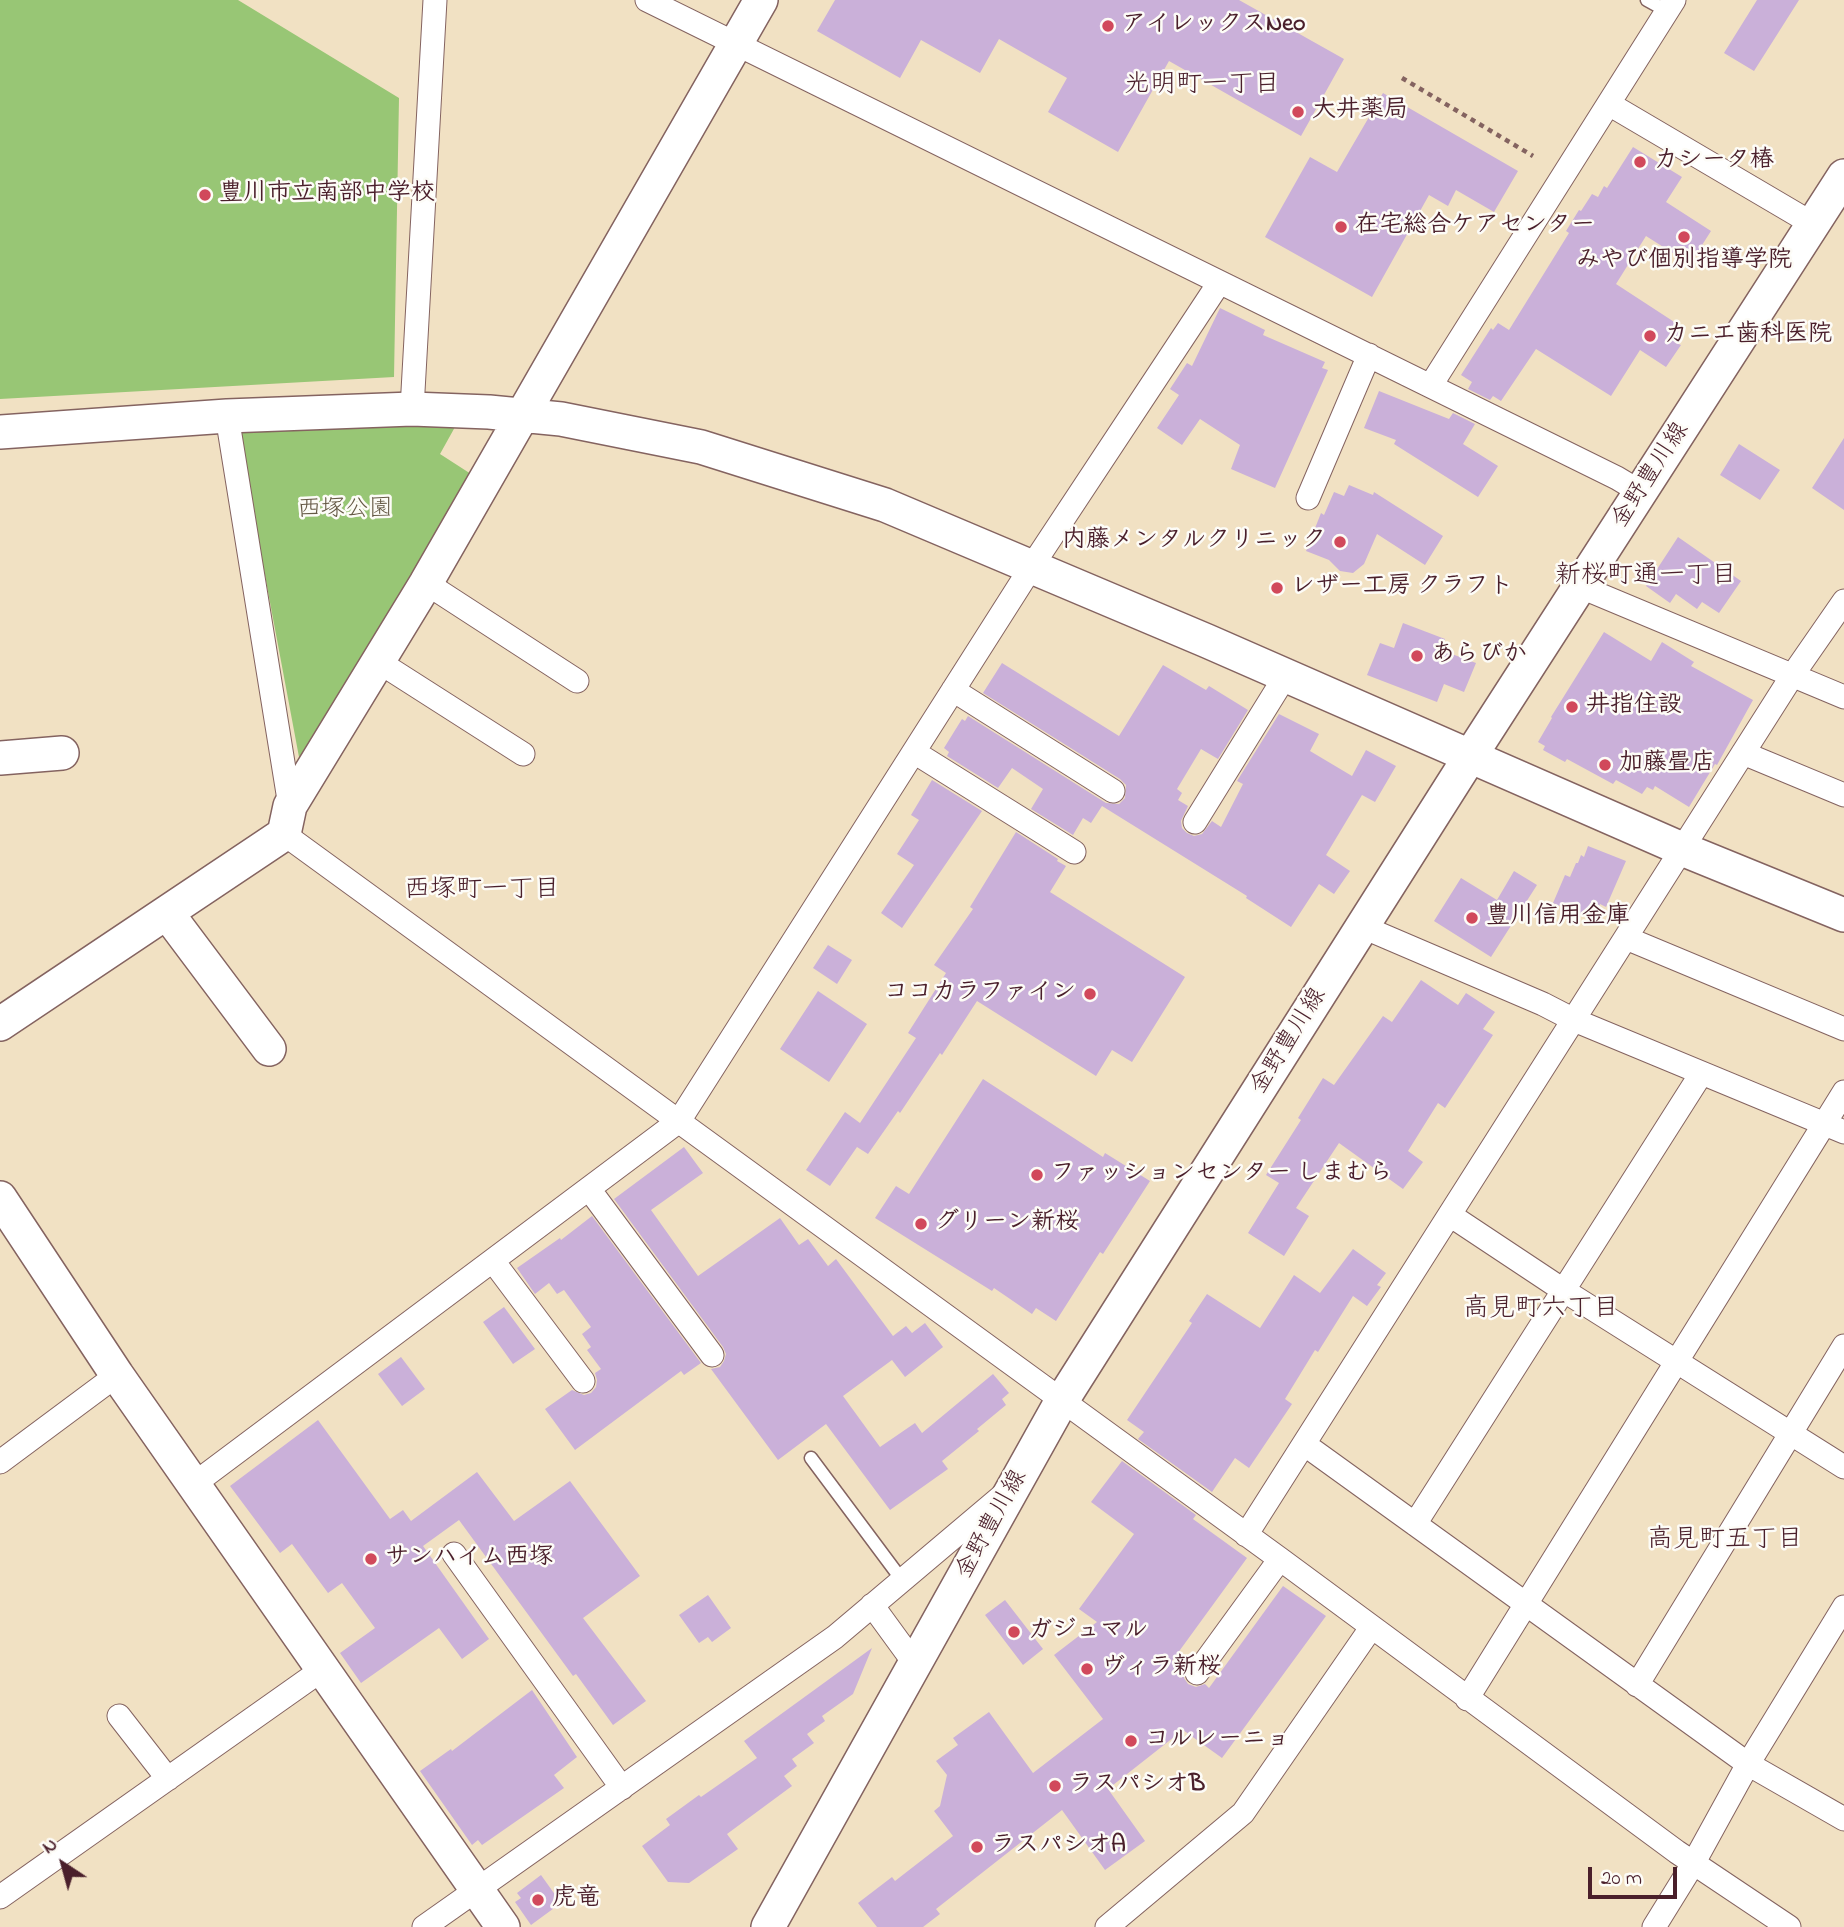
<!DOCTYPE html>
<meta charset="utf-8">
<style>
body{margin:0}
#map{position:relative;width:1844px;height:1927px;overflow:hidden;background:#f1e1c3;font-family:"Indie Flower",sans-serif}
canvas{display:block}
.north{position:absolute;left:28px;top:1829px;width:70px;height:70px;-webkit-text-stroke:5px #fdfcf7;paint-order:stroke;rotate:324deg;font-size:19px;font-weight:700;line-height:28px;text-align:center;color:#4a1f2b}
.north::after{content:'';display:block;margin:auto;width:24px;height:32px;background:#4a1f2b;clip-path:polygon(50% 0,100% 100%,50% 72%,0 100%)}
.scale{position:absolute;left:1588px;top:1867px;width:89px;height:32px;box-sizing:border-box;border:4px solid #4a1f2b;border-top:0;padding-left:9px;font-size:21px;line-height:24px;white-space:nowrap;color:#4a1f2b;-webkit-text-stroke:5px #fdfcf7;paint-order:stroke}
</style>
<div id="map">
<canvas width="1844" height="1927"></canvas>
<div class="north">N</div>
<div class="scale">20 m</div>
</div>
<script>
const ctx = document.querySelector('canvas').getContext('2d');
ctx.lineJoin = 'round';
function fill(path, color) { ctx.fillStyle = color; ctx.fill(path, 'evenodd'); }
function trace(path, color, width, dash) { ctx.strokeStyle = color; ctx.lineWidth = width; ctx.lineCap = dash ? 'butt' : 'round'; ctx.setLineDash(dash || []); ctx.stroke(path); }
function drawText(font, color, halo, rows, align = 'center') {
  ctx.font = font + ' "Indie Flower","Klee One",sans-serif'; ctx.lineWidth = 5; ctx.setLineDash([]); ctx.textBaseline = 'middle'; ctx.strokeStyle = halo; ctx.fillStyle = color; for (const [text, x, y, turn = 0] of rows) {
    ctx.save(); ctx.translate(x, y); ctx.rotate((+turn || 0) * Math.PI / 180); ctx.textAlign = isNaN(turn) ? turn : align; if (halo) ctx.strokeText(text, 0, 0); ctx.fillText(text, 0, 0); ctx.restore();
  }
}
const green = new Path2D(`
 M0,0H238L399,98L394,377L0,399Z
 M365,419L455,427L440,454L471,474L312,761L299,757L239,437L247,424Z`);
const building = new Path2D(`
 M835,0H1239L1344,59L1301,136L1169,61L1118,152L1048,112L1067,78L999,39L980,73L921,40L900,78L817,31Z
 M1757,0H1799L1754,71L1724,53Z
 M1383,93L1518,171L1494,212L1456,190L1448,206L1429,195L1372,297L1265,237L1310,157L1337,172Z
 M1633,147L1682,177L1666,202L1711,231L1690,264L1646,236L1616,284L1685,329L1676,343L1681,345L1666,367L1640,350L1611,396L1536,349L1501,401L1493,396L1490,400L1468,389L1472,382L1461,375L1491,328L1493,330L1498,323L1509,330L1569,233L1566,231L1579,210L1581,211L1592,194L1598,197L1604,186L1607,188Z
 M1220,308L1265,330L1263,335L1325,362L1322,368L1328,370L1275,488L1231,469L1240,445L1200,419L1182,445L1157,428L1179,395L1170,389L1187,363L1192,366Z
 M1379,391L1449,419L1453,413L1475,424L1463,444L1498,466L1478,497L1394,444L1396,440L1364,428Z
 M1844,438V510L1812,488Z
 M1739,444L1780,470L1760,500L1720,475Z
 M1349,485L1373,495L1374,492L1443,536L1425,565L1377,534L1364,564L1353,573L1340,571L1329,560L1306,551L1321,513L1324,515L1334,492L1344,496Z
 M1678,537L1741,581L1719,613L1702,602L1697,609L1676,594L1670,603L1646,586Z
 M1403,623L1445,639L1441,650L1476,663L1464,692L1444,684L1437,702L1367,675L1380,643L1394,648Z
 M1604,632L1651,661L1662,642L1694,662L1691,666L1753,700L1717,765L1715,764L1689,807L1655,786L1653,790L1647,787L1642,794L1616,780L1613,784L1567,759L1565,762L1543,750L1545,746L1538,742L1552,718L1551,717Z
 M1002,663L1119,736L1163,665L1206,690L1209,686L1248,710L1218,759L1201,749L1177,789L1182,793L1178,800L1188,806L1181,821L1182,828L1187,833L1194,836L1202,834L1212,821L1221,827L1243,784L1237,781L1279,714L1319,734L1310,751L1352,776L1366,750L1396,766L1375,802L1362,795L1326,855L1350,871L1334,894L1319,884L1291,927L1246,898L1247,896L1102,806L1091,823L1083,818L1073,835L1031,809L1043,789L1012,768L998,788L947,756L949,752L944,748L962,719L965,721L968,716L1106,803L1119,804L1125,798L1126,785L1120,779L983,693Z
 M932,780L982,811L902,928L881,913L914,865L897,854L919,820L911,815Z
 M1016,832L1058,859L1057,861L1066,866L1050,892L1185,977L1132,1062L1112,1050L1096,1076L977,1001L942,1055L940,1053L900,1113L898,1111L868,1154L857,1147L830,1186L806,1170L845,1112L860,1123L916,1038L908,1033L946,973L934,965L973,909L970,907Z
 M1588,846L1626,861L1606,907L1600,904L1593,920L1553,903L1565,875L1570,877L1576,863H1578L1581,855L1584,857Z
 M1514,871L1537,885L1491,957L1434,921L1461,878L1497,900Z
 M828,945L852,960L837,984L813,968Z
 M1421,980L1458,1005L1466,993L1495,1012L1483,1029L1493,1035L1445,1108L1438,1103L1408,1151L1423,1162L1403,1189L1339,1143L1296,1208L1309,1216L1284,1256L1248,1233L1279,1183L1266,1175L1301,1120L1298,1118L1323,1078L1334,1085L1383,1016L1392,1022Z
 M818,991L867,1024L829,1082L780,1049Z
 M983,1079L1103,1157L1105,1153L1150,1181L1103,1254L1100,1252L1056,1321L1036,1308L1032,1314L994,1288L992,1291L875,1218L896,1186L909,1194Z
 M684,1147L703,1173L651,1210L698,1276L780,1218L799,1245L808,1239L828,1266L836,1259L893,1336L906,1326L912,1333L925,1323L943,1347L905,1377L892,1360L843,1396L880,1447L915,1423L922,1433L993,1374L1009,1393L1002,1399L1006,1405L977,1429L979,1431L942,1461L948,1469L890,1510L826,1424L778,1460L711,1369L720,1367L724,1361L726,1354L723,1347L614,1199Z
 M592,1216L701,1363L684,1375L681,1371L575,1450L545,1409L572,1390L584,1395L591,1393L596,1387L597,1380L595,1373L601,1369L587,1350L591,1347L582,1334L591,1327L564,1290L557,1294L549,1283L535,1294L517,1268L560,1238L561,1240Z
 M1353,1249L1386,1273L1377,1285L1381,1287L1367,1306L1353,1296L1318,1352L1315,1350L1285,1399L1292,1404L1249,1468L1235,1458L1212,1492L1138,1439L1144,1432L1127,1420L1192,1323L1189,1321L1207,1294L1260,1328L1294,1275L1320,1293Z
 M504,1307L535,1349L513,1364L483,1322Z
 M401,1357L425,1389L402,1406L378,1374Z
 M318,1420L390,1519L403,1510L411,1521L477,1472L514,1521L570,1481L640,1576L583,1618L646,1701L613,1725L576,1674L573,1676L459,1520L423,1546L489,1639L462,1659L439,1628L361,1683L340,1653L375,1628L342,1583L328,1593L292,1544L280,1553L230,1486Z
 M1122,1461L1196,1515L1193,1519L1247,1558L1172,1661L1184,1669V1678L1188,1684L1196,1687L1205,1684L1209,1688L1283,1586L1326,1616L1222,1758L1183,1730L1108,1789L1145,1841L1105,1870L1062,1810L936,1909L940,1914L923,1927H877L858,1903L892,1877L895,1881L953,1836L934,1811L940,1806L947,1775L936,1761L958,1745L953,1738L989,1712L1033,1773L1103,1719L1054,1655L1097,1622L1079,1609L1134,1534L1091,1502Z
 M708,1595L731,1628L712,1642L708,1637L699,1643L679,1615Z
 M1005,1600L1043,1649L1023,1665L985,1615Z
 M872,1648L853,1694L822,1716L825,1721L807,1734L814,1743L792,1759L797,1766L784,1776L792,1786L727,1834L738,1849L689,1883L668,1882L642,1846L670,1825L666,1819L699,1795L701,1797L757,1758L744,1741Z
 M532,1690L577,1757L554,1775L564,1788L482,1845L478,1840L472,1845L420,1771L451,1749L452,1751Z
 M541,1875L561,1903L531,1925L515,1902L521,1898L517,1893Z`);
const path = new Path2D(`
 M1402,78L1533,156`);
const lane = new Path2D(`
 M1647,0L1667,11
 M811,1458L902,1580`);
const street = new Path2D(`
 M647,0L1617,478L1642,493
 M1609,104L1813,224
 M1431,385L1674,0
 M412,409L435,0
 M227,416L290,806
 M1308,498L1369,355
 M426,583L577,681
 M1581,587L1844,697
 M379,662L523,754
 M953,690L1113,791
 M914,752L1074,852
 M1743,753L1844,795
 M1195,822L1286,675
 M284,834L1280,1559L1677,1852L1789,1927
 M1363,927L1543,1004L1574,1020L1844,1132
 M1626,938L1844,1029
 M589,1189L712,1355
 M1450,1215L1563,1290L1844,1467
 M493,1261L583,1381
 M1304,1444L1748,1764L1844,1819
 M0,1462L117,1375
 M194,1484L679,1121L1032,566L1219,283
 M1415,1524L1701,1074
 M1246,1535L1792,676L1844,601
 M454,1554L622,1788
 M872,1605L915,1664
 M1197,1673L1280,1559
 M1637,1685L1844,1346
 M1467,1699L1844,1092
 M119,1716L168,1779
 M0,1897L323,1669
 M424,1927L835,1637L1002,1496
 M1107,1927L1243,1813L1371,1628
 M1654,1927L1693,1864L1748,1764L1844,1607`);
const secondary = new Path2D(`
 M0,432L227,416L412,409L489,412L561,419L701,447L885,505L1207,641L1682,849L1844,915
 M0,758L62,753
 M167,913L269,1049
 M0,1024L284,834L290,806L426,583L761,0
 M0,1198L117,1375L503,1927
 M768,1927L1061,1402L1471,755L1844,176`);
const markers = [
 [1108,26,7,"#d1495b"],
 [1298,112,7,"#d1495b"],
 [1640,162,7,"#d1495b"],
 [205,195,7,"#d1495b"],
 [1341,227,7,"#d1495b"],
 [1684,237,7,"#d1495b"],
 [1650,336,7,"#d1495b"],
 [1340,542,7,"#d1495b"],
 [1277,588,7,"#d1495b"],
 [1417,656,7,"#d1495b"],
 [1572,707,7,"#d1495b"],
 [1605,765,7,"#d1495b"],
 [1472,918,7,"#d1495b"],
 [1090,994,7,"#d1495b"],
 [1037,1175,7,"#d1495b"],
 [921,1224,7,"#d1495b"],
 [371,1559,7,"#d1495b"],
 [1014,1632,7,"#d1495b"],
 [1087,1669,7,"#d1495b"],
 [1131,1741,7,"#d1495b"],
 [1055,1786,7,"#d1495b"],
 [977,1847,7,"#d1495b"],
 [538,1900,7,"#d1495b"]
];
const poiNames = [
 ["アイレックスNeo",1122,26],
 ["大井薬局",1312,112],
 ["カシータ椿",1654,162],
 ["豊川市立南部中学校",219,195],
 ["在宅総合ケアセンター",1355,227],
 ["みやび個別指導学院",1684,262,"center"],
 ["カニエ歯科医院",1664,336],
 ["内藤メンタルクリニック",1326,542,"right"],
 ["レザー工房 クラフト",1291,588],
 ["あらびか",1431,656],
 ["井指住設",1586,707],
 ["加藤畳店",1619,765],
 ["豊川信用金庫",1486,918],
 ["ココカラファイン",1076,994,"right"],
 ["ファッションセンター しまむら",1051,1175],
 ["グリーン新桜",935,1224],
 ["サンハイム西塚",385,1559],
 ["ガジュマル",1028,1632],
 ["ヴィラ新桜",1101,1669],
 ["コルレーニョ",1145,1741],
 ["ラスパシオB",1069,1786],
 ["ラスパシオA",991,1847],
 ["虎竜",552,1900]
];
const streetNames = [
 ["金野豊川線",1652,476,-57],
 ["金野豊川線",1290,1042,-58],
 ["金野豊川線",993,1525,-61]
];
const parkNames = [
 ["西塚公園",345,511]
];
const neighbourhoodNames = [
 ["光明町一丁目",1202,87],
 ["新桜町通一丁目",1646,578],
 ["西塚町一丁目",482,892],
 ["高見町六丁目",1541,1311],
 ["高見町五丁目",1725,1542]
];
fill(green, '#98c675');
fill(building, '#cab0d9');
trace(lane, '#846360', 15);
trace(street, '#846360', 25);
trace(secondary, '#846360', 36);
trace(path, '#846360', 4.5, [5, 5]);
trace(lane, '#fff', 12);
trace(street, '#fff', 23);
trace(secondary, '#fff', 33);
for (const [x, y, r, color] of markers) { const dot = new Path2D(); dot.arc(x, y, r, 0, 2 * Math.PI); ctx.fillStyle = color; ctx.fill(dot); trace(dot, '#fdfcf7', 2.5); }
drawText('bold 24px', '#4a1f2b', '#fdfcf7', poiNames, 'left');
drawText('24px', '#4a1f2b', '#fdfcf7', streetNames);
drawText('24px', '#655945', '#fdfcf7', parkNames);
drawText('26px', '#4a1f2b', '#fdfcf7', neighbourhoodNames);
</script>
